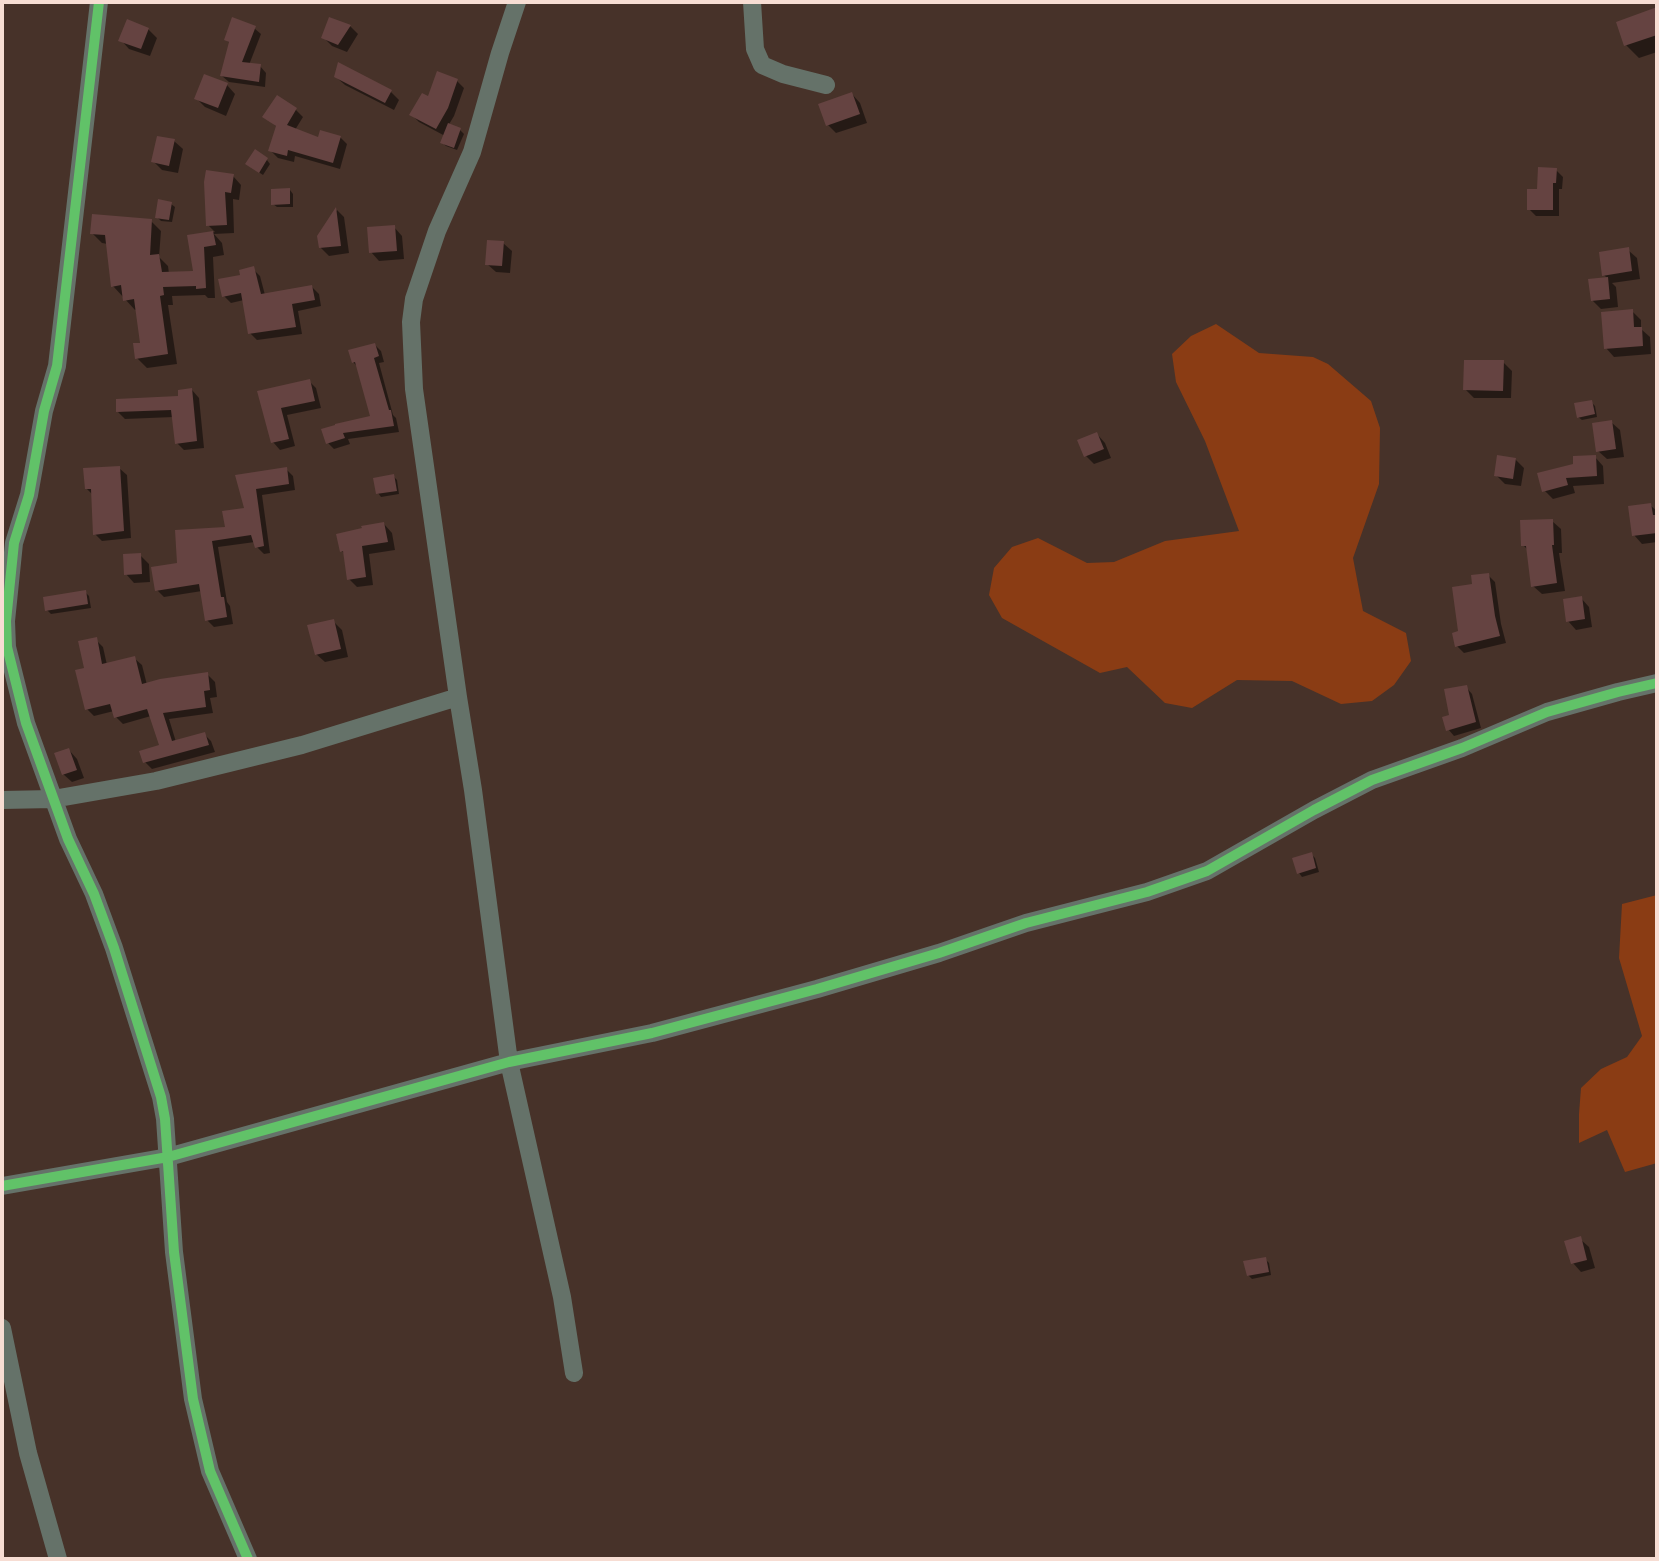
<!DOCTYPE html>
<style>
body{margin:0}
#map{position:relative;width:1659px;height:1561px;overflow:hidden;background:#473229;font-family:"IBM Plex Sans",sans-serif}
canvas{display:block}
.frame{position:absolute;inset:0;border:4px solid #f7ddd3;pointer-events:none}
</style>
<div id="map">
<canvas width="1659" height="1561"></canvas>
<div class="frame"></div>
</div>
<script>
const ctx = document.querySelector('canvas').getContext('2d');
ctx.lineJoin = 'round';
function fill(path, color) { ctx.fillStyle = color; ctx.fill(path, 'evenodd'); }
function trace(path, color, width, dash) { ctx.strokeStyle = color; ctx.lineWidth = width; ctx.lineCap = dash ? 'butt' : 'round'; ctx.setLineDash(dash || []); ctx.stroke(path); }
const green = new Path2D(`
 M1216,324L1259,353L1313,357L1328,364L1371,401L1380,428L1379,484L1353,558L1363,611L1406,633L1411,661L1394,685L1372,701L1341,704L1292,681L1237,680L1192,708L1165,703L1127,667L1100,673L1002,618L989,595L994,568L1012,547L1038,538L1087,563L1114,562L1165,541L1239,531L1205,441L1176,382L1172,354L1191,336Z
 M1657,895V1163L1625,1172L1607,1130L1579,1143V1114L1581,1088L1601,1069L1627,1057L1642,1036L1619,958L1622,904Z`);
const shadow = new Path2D(`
 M1657,9V52L1639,58L1626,45Z
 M350,26L358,34L347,52L332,46L324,38Z
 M254,28L261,34L249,65L260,66L266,73L265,87L229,82L222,76L231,44L226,40Z
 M148,29L157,38L150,56L129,49L121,40Z
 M339,65L391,92L399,100L394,110L345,85L336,77Z
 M457,81L464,88L454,116L448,126L460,130L464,134L457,150L446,146L442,142L445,136L419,122L412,115L429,99Z
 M227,85L235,94L226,116L205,107L196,98Z
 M852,94L860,103L867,123L836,133L828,125Z
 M277,97L296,110L303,117L295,130L319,139L340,137L347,144L340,169L295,156L294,162L278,158L271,151L277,127L265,117Z
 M174,141L183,149L178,173L162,170L154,162Z
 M267,160L270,164L263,175L251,167Z
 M1556,170L1563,177L1562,189H1559V216H1536L1529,209L1539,191Z
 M233,176L241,185L239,200L233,199L234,233L214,234L222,243L224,255L213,257L215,298H208L205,295L172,296L173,305H168L177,364L147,368L137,358L142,344L137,309L135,310L113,286L108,244L102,243L92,233L151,221L161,231L159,257L168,266L169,274L196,273L190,236L215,232L208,225Z
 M290,190L293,194V207H277L273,204Z
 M171,204L175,207L172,222L161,221L157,217Z
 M337,210L344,217L349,253L329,256L321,248L319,237Z
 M394,227L402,236L404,259L379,261L371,252Z
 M503,243L512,251L510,273L496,272L487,264Z
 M1628,250L1637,258L1640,279L1612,283L1616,287L1618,307L1601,309L1592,300L1608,279L1604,275Z
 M253,269L260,276L265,295L312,287L319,294L321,306L298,311L302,334L257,340L250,333L244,300L231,303L224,296L243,276Z
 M1632,311L1641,320V329L1650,337L1651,354L1614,357L1606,348Z
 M375,345L381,351L384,362L379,363L393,415L396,418L399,432L348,439L350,444L334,449L328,443L324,431L373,417L359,368L353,362Z
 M1503,362L1512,371L1511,398H1474L1465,389Z
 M309,381L316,388L321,408L287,415L295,446L280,450L273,442L260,392Z
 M192,390L199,398L204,448L184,450L177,443L174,417L125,419L118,412L181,398Z
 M1591,402L1595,406L1597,417L1582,420L1578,417Z
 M1611,422L1620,430L1624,457L1607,459L1598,451Z
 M1097,434L1105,443L1111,458L1094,464L1086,456Z
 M1595,457L1603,466L1604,484L1573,486L1575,493L1553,499L1544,490L1575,465Z
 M1515,459L1524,468L1521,486L1505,484L1496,475Z
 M119,468L127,475L131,538L102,541L95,534L93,495L86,488Z
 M286,469L293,476L295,490L262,495L270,553L264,554L257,547L255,542L218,547L227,602L230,606L233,624L214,627L207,620L202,591L164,597L157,590L179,565L227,529L247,510L238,476Z
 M393,476L397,480L399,494L381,497L378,493Z
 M1650,505L1657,511V542L1642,544L1634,535Z
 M1552,521L1561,529L1562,553H1559L1565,591L1542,594L1533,586L1528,550L1523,545Z
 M384,524L392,533L395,550L369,554L373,585L357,587L349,579L345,554L342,551Z
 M140,555L149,564L150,582L134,583L126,574Z
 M1488,575L1495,582L1501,624L1506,643L1464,653L1457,646L1474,585Z
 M85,592L89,596L91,608L51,614L47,610Z
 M1581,598L1589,607L1592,627L1576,630L1568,621Z
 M333,621L342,630L348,657L325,662L316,654Z
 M96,640L103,647L107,665L134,658L142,665L147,685L207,674L215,682L217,697L210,698L213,713L169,719L176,742L204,734L211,741L215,752L152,769L145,762L161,747L151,716L123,724L116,717L114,711L94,716L87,709L86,669Z
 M1466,687L1472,694L1481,728L1454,736L1448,729Z
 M69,750L77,759L84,778L72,782L63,774Z
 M1311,854L1315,858L1319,872L1302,877L1299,873Z
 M1580,1239L1589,1247L1595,1268L1581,1272L1573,1263Z
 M1265,1259L1269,1263L1271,1275L1252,1279L1248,1275Z`);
const building = new Path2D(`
 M1657,7V35L1624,46L1616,22Z
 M232,17L256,26L242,62L261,64L259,82L220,76L229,42L224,40Z
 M329,17L351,25L338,45L321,38Z
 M127,19L149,28L141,49L118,41Z
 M338,62L392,90L385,103L334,77Z
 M437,71L458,79L448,108L436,129L409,115L422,93L428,96Z
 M204,74L228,83L218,108L194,99Z
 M852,92L860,114L826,126L818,104Z
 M277,95L297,108L287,125L318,137L320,130L341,136L333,163L288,150L287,156L268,151L276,126L262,117Z
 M448,123L461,128L454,148L440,143Z
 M157,136L175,139L169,166L151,162Z
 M255,149L268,158L259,173L245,164Z
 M1538,167L1557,168L1556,183H1553V210H1527V189H1537Z
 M206,170L234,174L231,193L225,192L227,225L206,226L204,182Z
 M290,188V204L271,205V189Z
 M158,199L172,202L169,220L155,218Z
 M336,207L341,246L319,248L317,236Z
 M92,214L152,219L150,255L159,254L162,272L193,271L187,235L213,231L216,245L204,247L206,288L196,289V286L163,287L164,295L160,296L168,354L135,359L133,343H140L134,299L123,301L121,285L111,287L105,235L90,234Z
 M395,225L397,251L369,253L367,227Z
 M487,240L504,241L502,266L485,265Z
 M1629,247L1632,271L1602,276L1599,252Z
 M254,266L261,294L312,285L315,300L292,304L296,327L248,334L241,293L222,297L218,279L240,275L239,270Z
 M1608,277L1610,299L1591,301L1588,279Z
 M1633,309L1634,327H1642L1643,346L1604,349L1601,312Z
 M375,343L379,356L374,358L389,410H391L394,426L343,433L345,438L326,444L321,429L335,425V424L370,416L355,362L352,363L348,350Z
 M1464,360H1504L1503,391L1463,390Z
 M310,379L315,401L281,408L289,439L271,443L257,391Z
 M192,388L197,441L175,444L171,410L116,412V399L178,396V390Z
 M1592,400L1595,414L1577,418L1574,403Z
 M1612,420L1616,449L1596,452L1592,423Z
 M1097,432L1104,449L1084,457L1077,440Z
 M1497,455L1516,458L1513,479L1494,476Z
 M1596,455L1597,476L1566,478L1568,485L1542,492L1537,473L1573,464V456Z
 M120,466L124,531L93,535L91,489H85L83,468Z
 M287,467L289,484L256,489L264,546L255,548L251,535L212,541L221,597H224L227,617L205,621L199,584L155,591L151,567L177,563L175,530L225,527L222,511L244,508L235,475Z
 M394,474L397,491L376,494L373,478Z
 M1651,503L1653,515H1657V533L1632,536L1628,506Z
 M1553,519L1554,545H1552L1557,583L1531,587L1526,546H1521L1520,520Z
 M384,522L388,542L362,546L366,577L347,580L343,551L340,552L336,534L362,528L361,526Z
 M141,553L142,574L124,575L123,554Z
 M1489,573L1495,616L1500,636L1455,647L1452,633L1458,631L1452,587L1472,584L1471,575Z
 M86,590L88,604L45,611L43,597Z
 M1582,596L1585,619L1566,622L1563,599Z
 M334,619L341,649L315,655L307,625Z
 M97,637L102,664L135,656L142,684L160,679L208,672L210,690L204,691L206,707L163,713L172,741L205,732L209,745L143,763L139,751L159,745L147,709L114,718L110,704L85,710L75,670L84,668L78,641Z
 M1467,685L1476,722L1446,731L1442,717L1449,715L1444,689Z
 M69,748L77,770L62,775L54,753Z
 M1312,852L1316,868L1297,874L1292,858Z
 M1581,1236L1587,1260L1571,1264L1564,1241Z
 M1266,1257L1269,1272L1247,1276L1243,1261Z`);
const minor = new Path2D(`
 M99,2L57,366L44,411L29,495L14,543L6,621L7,647L26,723L68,839L94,894L114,948L161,1097L165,1119L174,1252L193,1399L210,1471L248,1559
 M517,2L500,53L472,152L437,231L414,299L411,322L414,389L458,697L473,790L509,1062L562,1297L574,1373
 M752,2L755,49L762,65L783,74L826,85
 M2,800L53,799L156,781L302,745L458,697
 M2,1186L168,1157L509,1062L652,1033L817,989L939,953L1026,923L1147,892L1207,871L1314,810L1372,780L1462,748L1547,712L1618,692L1657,683
 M2,1328L28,1453L58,1559`);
const cycleway = new Path2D(`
 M99,2L57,366L44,411L29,495L14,543L6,621L7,647L26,723L68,839L94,894L114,948L161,1097L165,1119L174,1252L193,1399L210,1471L248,1559
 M2,1186L168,1157L509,1062L652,1033L817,989L939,953L1026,923L1147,892L1207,871L1314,810L1372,780L1462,748L1547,712L1618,692L1657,683`);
fill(green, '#8a3c14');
fill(shadow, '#0007');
fill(building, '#654341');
trace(minor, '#657269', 18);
trace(cycleway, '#61c268', 10);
</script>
